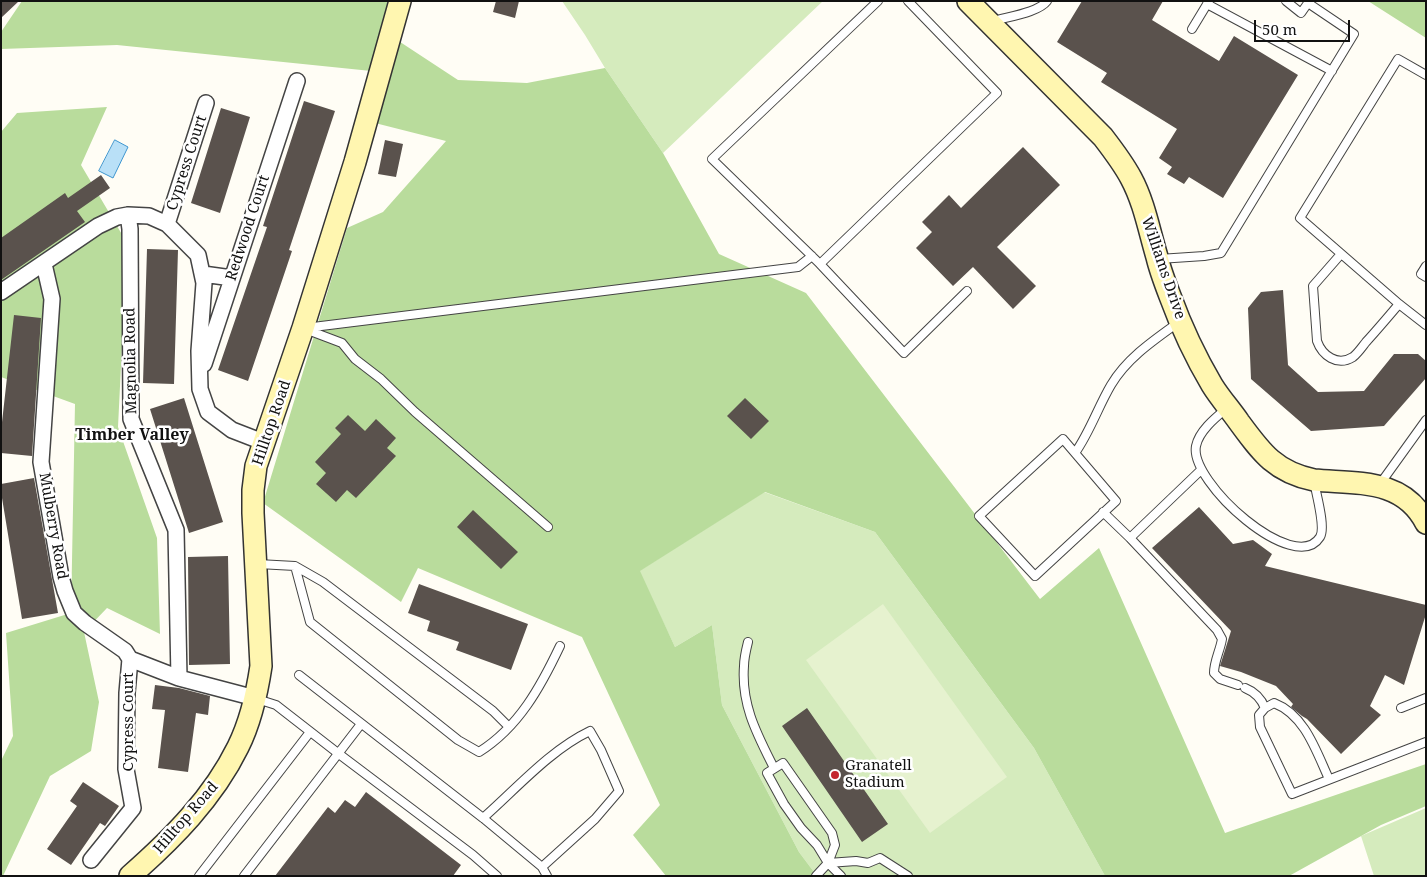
<!DOCTYPE html>
<style>
body{margin:0}
#map{position:relative;width:1427px;height:877px;overflow:hidden;background:#fffdf5;font-family:"Noto Serif",serif}
canvas{display:block}
.frame{position:absolute;inset:0;border:2px solid #111;pointer-events:none}
.scale{position:absolute;left:1254px;top:20px;width:96px;height:22px;box-sizing:border-box;border:2px solid #111;border-top:0;padding-left:6px;font-size:15px;line-height:18px;white-space:nowrap;color:#111;-webkit-text-stroke:4px #fff;paint-order:stroke}
</style>
<div id="map">
<canvas width="1427" height="877"></canvas>
<div class="frame"></div>
<div class="scale">50 m</div>
</div>
<script>
const ctx = document.querySelector('canvas').getContext('2d');
ctx.lineJoin = 'round';
function fill(path, color) { ctx.fillStyle = color; ctx.fill(path, 'evenodd'); }
function trace(path, color, width, dash) { ctx.strokeStyle = color; ctx.lineWidth = width; ctx.lineCap = dash ? 'butt' : 'round'; ctx.setLineDash(dash || []); ctx.stroke(path); }
function drawText(font, color, halo, rows, align = 'center') {
  ctx.font = font + ' "Noto Serif",serif'; ctx.lineWidth = 5; ctx.setLineDash([]); ctx.textBaseline = 'middle'; ctx.strokeStyle = halo; ctx.fillStyle = color; for (const [text, x, y, turn = 0] of rows) {
    ctx.save(); ctx.translate(x, y); ctx.rotate((+turn || 0) * Math.PI / 180); ctx.textAlign = isNaN(turn) ? turn : align; if (halo) ctx.strokeText(text, 0, 0); ctx.fillText(text, 0, 0); ctx.restore();
  }
}
const green = new Path2D(`
 M562,1H823L663,153L605,68L585,35Z
 M764,492L875,532L1034,748L1105,876H817L799,852L722,705L712,625L675,647L639,571Z
 M1426,808V876H1374L1361,836Z`);
const forest = new Path2D(`
 M22,1H394L391,36L458,80L527,83L605,68L663,153L719,254L806,293L1040,599L1099,548L1225,833L1426,764V806L1381,825L1289,876H1105L1034,748L875,532L765,492L640,571L675,647L712,625L722,705L799,852L817,876H666L633,835L660,805L582,637L418,568L401,602L263,503L347,228L383,212L446,141L371,122L381,72L117,45L1,49V32Z
 M1368,1H1426V38Z
 M107,107L81,165L127,243L118,427L157,538L160,634L107,608L84,632L99,702L91,751L50,776L3,876H1V761L13,736L6,633L71,613L75,404L1,377V132L17,113Z`);
const pitch = new Path2D(`
 M883,604L1007,777L930,833L806,660Z`);
const water = new Path2D(`
 M115,140L128,147L113,178L99,171Z`);
const building = new Path2D(`
 M1,1H19L1,18Z
 M496,1H519L515,18L493,12Z
 M1082,1H1163L1152,20L1219,61L1234,36L1298,75L1223,198L1189,177L1184,184L1167,174L1172,167L1159,158L1177,129L1101,82L1107,73L1057,42Z
 M304,101L335,111L289,250L292,251L248,381L218,370L267,227L263,226Z
 M221,108L250,117L220,213L191,203Z
 M385,140L403,144L396,177L378,174Z
 M1023,147L1060,185L997,247L1036,286L1013,309L973,267L953,286L916,248L932,232L922,222L949,195L961,208Z
 M101,175L110,188L77,211L85,222L1,280V238L65,193L68,198Z
 M147,249L178,250L174,384L143,383Z
 M1283,290L1288,365L1318,392L1364,391L1394,354H1418L1426,361V378L1384,426L1311,431L1251,379L1248,308L1261,292Z
 M14,315L41,318L32,456L1,453V431Z
 M184,398L223,522L189,533L150,409Z
 M745,398L769,421L751,439L727,416Z
 M348,415L365,431L376,419L396,438L387,448L396,456L356,498L347,490L336,502L316,484L326,473L315,462L341,434L335,428Z
 M34,478L58,613L22,619L1,492V484Z
 M1199,507L1233,544L1253,540L1272,554L1265,566L1426,605V614L1404,685L1385,675L1370,706L1381,715L1341,754L1307,719L1302,716L1291,707L1293,704L1276,686L1241,672L1220,666L1231,631L1152,548Z
 M473,510L518,552L501,569L457,527Z
 M228,556L230,664L189,665L188,557Z
 M419,584L528,624L511,670L456,650L459,642L427,631L430,621L408,613Z
 M155,685L179,688L210,696L208,715L196,713L188,772L158,768L165,710L152,709Z
 M807,708L888,824L862,842L782,726Z
 M83,782L119,806L105,826L100,823L71,865L47,849L77,806L70,801Z
 M366,792L461,865L453,876H275L328,807L335,813L345,800L355,807Z`);
const lane = new Path2D(`
 M878,1L712,159L820,264L997,93L908,1
 M1207,4L1332,71
 M991,22C1005,17 1038,13 1047,1
 M1192,29L1209,1
 M1426,75L1398,59L1300,218L1399,304L1426,325
 M1341,254L1313,286L1317,341C1322,355 1337,367 1353,357C1358,353 1362,347 1366,342C1377,330 1388,317 1399,304
 M1159,259L1204,256L1221,253L1354,34L1308,3L1301,13L1286,1
 M820,264L904,353L967,291
 M1426,266L1421,274L1426,277
 M305,328L798,267L812,256
 M305,329L342,343L355,359L381,379L415,412L548,527
 M1227,408C1215,418 1199,431 1196,446C1189,482 1295,577 1320,537C1326,527 1316,494 1314,481
 M1063,439L1116,501L1035,576L979,516Z
 M1075,453C1090,432 1098,407 1111,385C1127,358 1154,340 1179,322
 M1380,484L1426,420
 M1103,512L1130,538L1201,470
 M1130,538L1217,630L1222,639C1220,651 1214,661 1214,673L1220,679L1238,685
 M258,564L295,566L323,582L493,711L509,727
 M295,566L310,622L458,740L479,752C519,727 541,686 560,646
 M748,642C746,650 744,658 744,666C741,705 757,734 774,768
 M299,675L483,818L542,867L547,876
 M1245,688C1255,692 1261,698 1265,708
 M257,699L276,705L339,754L473,855L497,876
 M1401,708L1426,698
 M1329,779C1316,751 1305,715 1274,703L1265,708L1259,715L1260,727L1292,794L1426,742
 M483,818C516,789 550,750 590,731L601,750L619,791L595,819L542,867
 M828,863L856,861L868,863L880,858L908,876
 M199,876L310,732
 M244,876L361,724
 M816,876L828,863L835,845L832,833L783,763L767,773L784,804L801,828L817,845L828,863L841,876`);
const street = new Path2D(`
 M128,215L130,229L131,419L176,530L179,678
 M167,224L206,103
 M44,264L52,299L41,462L61,577L65,591L74,613L85,623L125,651L130,659L179,678L255,698
 M203,274L232,278
 M1,292L98,226L117,217L128,215L149,216L167,224L198,255L204,283L199,351L200,389L208,412L232,430L263,442
 M204,364L297,81
 M91,860L133,808L126,769L127,693L130,659`);
const secondary = new Path2D(`
 M968,1L1103,137C1113,150 1123,163 1131,178C1144,202 1149,230 1157,257C1160,270 1165,283 1170,296C1181,326 1196,358 1212,385C1220,398 1230,409 1239,422C1261,452 1275,472 1314,480C1357,484 1403,478 1426,523
 M130,876C172,839 213,798 238,747C250,723 257,693 261,666L253,513V490L256,466L303,328L355,162L400,1`);
const markers = [
 [835,775,5,"#c4262e"]
];
const streetNames = [
 ["Cypress Court",187,163,-72],
 ["Redwood Court",248,228,-72],
 ["Williams Drive",1163,268,71],
 ["Magnolia Road",131,361,-91],
 ["Hilltop Road",272,423,-71],
 ["Mulberry Road",53,526,80],
 ["Cypress Court",129,722,-90],
 ["Hilltop Road",186,818,-49]
];
const poiNames = [
 ["Granatell",845,766],
 ["Stadium",845,783]
];
const neighbourhoodNames = [
 ["Timber Valley",132,435]
];
fill(green, '#d5ebbd');
fill(forest, '#b9dc9c');
fill(pitch, '#e6f2cf');
fill(water, '#b9e0f7');
trace(water, '#3f96cf', 1);
fill(building, '#5a524d');
trace(lane, '#444', 10);
trace(street, '#444', 18);
trace(secondary, '#333', 24);
trace(lane, '#fff', 8);
trace(street, '#fff', 15);
trace(secondary, '#fff6b0', 21);
for (const [x, y, r, color] of markers) { const dot = new Path2D(); dot.arc(x, y, r, 0, 2 * Math.PI); ctx.fillStyle = color; ctx.fill(dot); trace(dot, '#fff', 2); }
drawText('15px', '#111', '#fff', streetNames);
drawText('15px', '#111', '#fff', poiNames, 'left');
drawText('bold 16px', '#111', '#fff', neighbourhoodNames);
</script>
